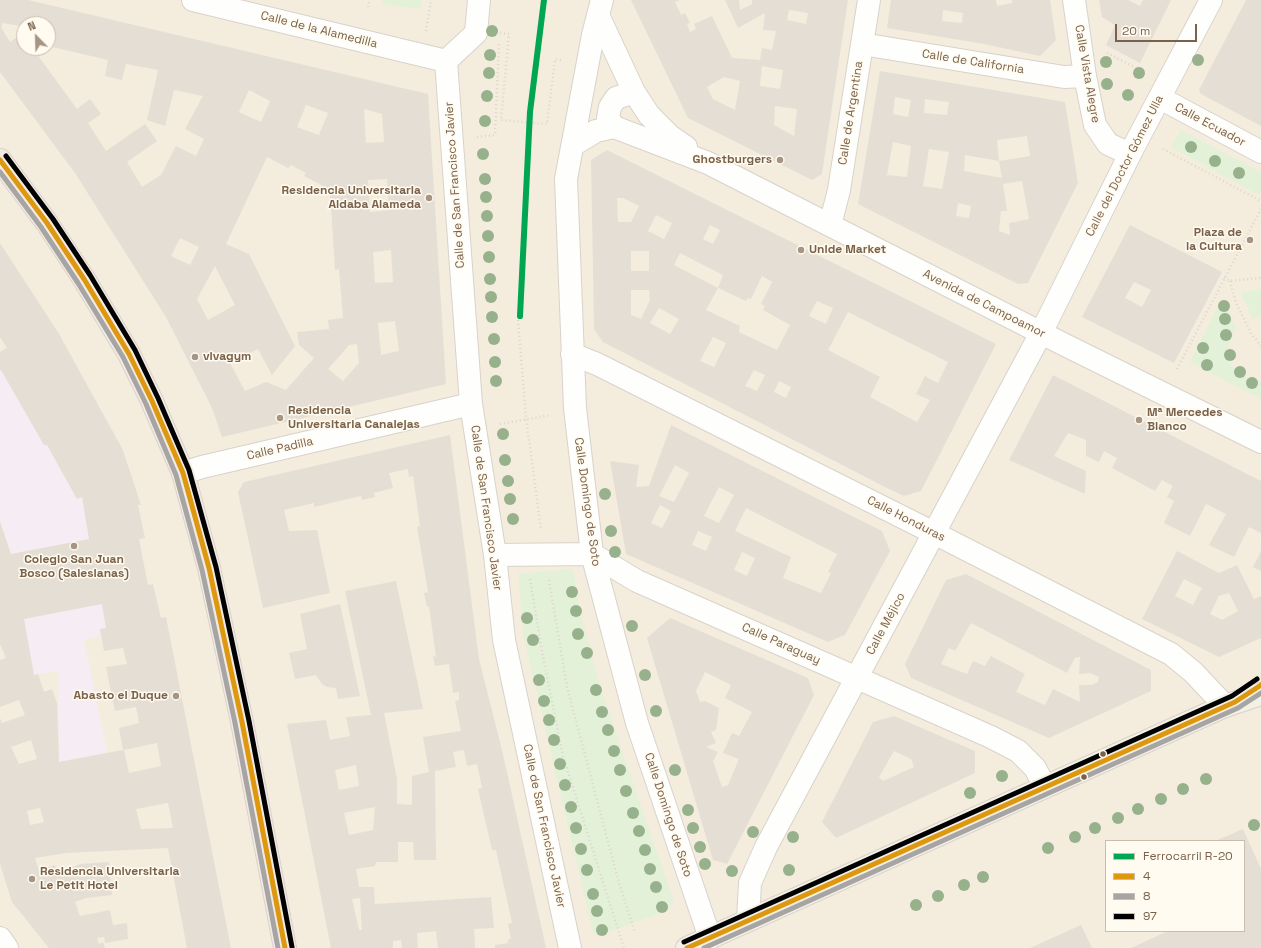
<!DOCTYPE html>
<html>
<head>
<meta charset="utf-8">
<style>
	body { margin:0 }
	#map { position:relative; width:1261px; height:948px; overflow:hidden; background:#f8f5ed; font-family:"Space Grotesk",sans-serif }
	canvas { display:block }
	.legend { position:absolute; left:1105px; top:840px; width:140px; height:92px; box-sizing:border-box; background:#fffbf0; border:1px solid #cabdae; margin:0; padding:5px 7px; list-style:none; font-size:12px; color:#7a614a }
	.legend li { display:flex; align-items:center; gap:8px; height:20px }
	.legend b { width:20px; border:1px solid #cabdae }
	.north { position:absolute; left:16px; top:16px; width:40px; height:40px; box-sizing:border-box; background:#fffbf0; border:1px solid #cabdae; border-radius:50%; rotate:337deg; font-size:11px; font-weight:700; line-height:16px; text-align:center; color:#7a614a }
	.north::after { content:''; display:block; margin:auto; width:14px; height:18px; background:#a69583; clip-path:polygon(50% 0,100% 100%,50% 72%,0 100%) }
	.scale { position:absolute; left:1115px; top:24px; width:82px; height:18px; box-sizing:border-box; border:2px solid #7a614a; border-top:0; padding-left:5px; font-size:12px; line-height:14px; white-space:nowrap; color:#7a614a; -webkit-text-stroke:3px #fffbf0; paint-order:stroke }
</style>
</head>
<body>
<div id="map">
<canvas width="1261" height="948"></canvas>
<ul class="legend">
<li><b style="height:5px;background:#00a651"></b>Ferrocarril R-20</li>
<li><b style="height:5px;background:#de980f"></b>4</li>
<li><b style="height:5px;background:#a7a5a4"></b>8</li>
<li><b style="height:5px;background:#000"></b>97</li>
</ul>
<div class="north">N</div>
<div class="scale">20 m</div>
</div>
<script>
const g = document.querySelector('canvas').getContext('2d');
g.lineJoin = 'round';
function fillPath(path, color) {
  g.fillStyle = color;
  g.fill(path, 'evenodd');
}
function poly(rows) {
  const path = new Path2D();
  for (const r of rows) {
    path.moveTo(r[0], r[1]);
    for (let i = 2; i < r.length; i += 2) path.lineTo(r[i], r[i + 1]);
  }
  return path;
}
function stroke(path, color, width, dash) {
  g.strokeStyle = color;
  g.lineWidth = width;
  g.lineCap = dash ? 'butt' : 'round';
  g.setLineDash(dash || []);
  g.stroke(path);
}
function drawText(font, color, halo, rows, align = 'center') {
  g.font = font + ' "Space Grotesk",sans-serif';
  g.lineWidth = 3;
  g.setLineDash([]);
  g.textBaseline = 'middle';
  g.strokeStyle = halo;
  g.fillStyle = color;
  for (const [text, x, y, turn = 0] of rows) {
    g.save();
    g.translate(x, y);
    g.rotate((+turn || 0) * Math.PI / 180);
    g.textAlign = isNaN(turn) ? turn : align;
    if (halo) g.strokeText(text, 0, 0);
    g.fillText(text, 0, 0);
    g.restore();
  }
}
const residential = poly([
	[0,0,1261,0,1261,948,0,948],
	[24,24,48,24,48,48,24,48],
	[1106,841,1244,841,1244,931,1106,931]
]);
const education = poly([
	[59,334,123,450,141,505,138,506,139,539,148,585,153,584,161,618,100,629,101,636,84,640,107,752,59,762,58,671,34,675,11,554,0,521,0,371]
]);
const green = poly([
	[383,0,421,0,420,9,382,4],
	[1181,130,1261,172,1261,191,1259,195,1171,147],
	[1261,289,1261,317,1252,318,1241,292],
	[1222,298,1236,329,1228,346,1227,353,1228,362,1241,375,1261,382,1261,399,1190,362],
	[573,569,580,612,600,687,674,902,668,910,598,936,593,932,524,638,518,574]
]);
const building = poly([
	[0,0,28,0,428,94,446,384,222,437,212,408,166,317,75,173,0,72],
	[3,23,20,26,16,38,10,42,1,27],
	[24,24,48,24,48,46,108,60,105,76,122,80,126,64,158,70,147,120,165,126,174,90,203,96,185,129,204,139,196,156,176,146,161,175,142,187,127,162,157,141,145,124,106,151,88,123,101,114,90,99,77,109,39,57,45,48,24,48],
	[249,90,270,101,261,122,239,112],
	[306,105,328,113,319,135,297,127],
	[364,109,382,114,384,142,366,143],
	[267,157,288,168,291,165,306,173,304,176,329,189,337,187,334,192,330,192,335,270,339,269,343,318,328,320,329,329,297,332,299,345,314,358,286,390,266,382,245,391,230,363,258,349,272,375,295,346,249,254,226,244],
	[387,179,389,210,370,212,368,180],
	[180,238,199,247,190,265,171,256],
	[391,250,393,282,375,283,373,252],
	[215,266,235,305,208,320,197,299],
	[395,321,399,351,381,355,378,323],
	[357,344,359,363,343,381,328,369,349,345],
	[631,0,680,0,675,2,681,15,685,13,690,23,687,24,690,32,696,29,694,24,712,16,732,58,760,60,762,48,772,50,776,31,763,30,765,13,738,28,725,0,739,0,740,10,752,4,752,0,848,0,822,174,812,180,688,118],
	[789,10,808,13,806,24,787,20],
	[762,66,783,70,780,89,760,86],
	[724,77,740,81,735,110,713,99,707,87],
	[775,106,797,109,794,136,774,125],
	[891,0,996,0,997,6,1012,3,1012,0,1050,0,1056,40,1040,56,984,44,887,28],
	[943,10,963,13,962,23,942,21],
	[1099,0,1128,0,1140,6,1143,0,1171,0,1140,63,1106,45,1115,25,1102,17],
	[1246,0,1261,0,1261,126,1201,94,1199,90],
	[880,71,1065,102,1078,183,1028,283,1018,284,858,204],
	[895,97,911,100,908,117,893,114],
	[925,99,949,102,947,115,924,113],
	[1027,136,1030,156,999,161,1002,178,964,171,965,155,999,161,997,140],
	[893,142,911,146,907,177,887,175],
	[929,149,949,152,942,189,923,186],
	[1022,181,1029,219,1009,223,1010,235,999,231,1001,211,1007,211,1003,184],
	[958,203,971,206,969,218,956,216],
	[607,150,996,344,921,491,904,496,885,487,603,342,594,329,591,160],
	[617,198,623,198,639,206,631,222,618,222],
	[656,215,672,223,664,239,648,231],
	[710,225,720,230,713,244,703,239],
	[631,251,649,251,649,271,631,271],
	[680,253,723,275,718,288,746,301,747,298,751,299,762,276,772,282,761,304,765,306,763,310,790,325,777,350,739,332,740,326,706,310,718,288,674,265],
	[631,290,649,290,650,300,641,319,631,315],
	[817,301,833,308,826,324,809,316],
	[659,308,679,319,670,334,650,323],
	[848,312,948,362,938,383,925,376,916,394,930,400,917,422,870,397,880,377,828,350],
	[713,337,726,343,714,367,700,361],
	[754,370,765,375,757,391,745,386],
	[779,381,791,387,786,398,774,392],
	[1130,225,1222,272,1174,363,1082,317],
	[1134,282,1151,290,1142,307,1125,298],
	[0,243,59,334,123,450,141,505,138,505,145,538,139,539,148,585,153,584,161,618,166,617,231,948,187,948,168,848,66,853,35,858,39,871,55,865,57,873,80,864,109,862,112,895,86,898,75,902,80,916,110,910,113,925,127,923,128,939,105,943,104,937,97,938,99,944,103,942,105,948,49,948,12,902,0,864,0,718,2,723,25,715,19,700,0,707,0,660,6,658,0,644,0,522,11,554,89,539,82,497,77,499,47,445,44,445,1,370,0,371,0,352,7,348,0,337],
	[102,604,106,628,100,629,104,651,123,648,127,664,106,667,115,711,136,707,139,723,119,728,123,750,59,762,57,703,52,689,44,692,38,674,34,675,24,619],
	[31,740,37,759,19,764,11,747],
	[157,743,161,766,129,773,124,750],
	[168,803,173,828,141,829,136,809],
	[40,808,44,822,30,825,27,811],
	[1053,375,1261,481,1261,533,1249,527,1234,557,1209,545,1226,514,1206,504,1190,536,1164,523,1174,501,1167,497,1173,486,1162,480,1155,491,1112,468,1117,458,1104,451,1099,462,1086,456,1086,440,1068,433,1054,456,1086,471,1085,494,1009,460],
	[671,425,882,531,890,551,845,635,828,642,626,554,610,461,639,465,636,487,649,486],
	[675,465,689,473,674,502,659,496],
	[719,487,734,495,719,523,704,516],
	[660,505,671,511,662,528,651,523],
	[746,508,837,554,828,572,831,573,821,593,783,578,791,557,735,531],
	[698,531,712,537,706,551,692,545],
	[742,552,755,558,747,576,734,570],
	[450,435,479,659,502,750,546,948,495,948,495,945,508,943,508,939,511,939,508,924,512,923,496,850,492,850,478,789,482,788,477,764,467,766,464,750,453,752,456,767,435,771,436,860,414,860,413,842,398,842,398,862,376,862,375,866,356,869,359,887,374,887,375,904,491,897,494,928,474,929,475,948,438,948,436,931,417,933,418,948,402,948,401,940,393,941,393,948,331,948,287,724,326,720,330,740,350,736,346,717,371,715,345,591,396,581,423,709,384,713,397,779,397,804,412,805,412,776,429,772,423,737,461,731,455,701,459,700,459,692,453,693,449,664,435,666,433,656,436,657,429,606,427,607,424,593,428,592,417,527,420,526,413,476,409,477,408,469,389,473,393,488,374,493,375,497,362,500,361,496,314,507,314,503,284,510,289,531,317,530,330,593,263,608,238,492,244,482],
	[356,765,359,786,339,790,335,770],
	[375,807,373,830,349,835,344,813],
	[360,898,362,930,359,930,352,899],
	[1177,551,1219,573,1237,565,1254,599,1261,596,1261,638,1219,657,1142,619],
	[1184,579,1202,588,1193,605,1175,596],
	[1229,593,1238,611,1222,620,1210,614,1219,596],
	[1261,551,1261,571,1253,567],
	[966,574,1151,670,1151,691,1049,738,911,678,905,664,946,580],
	[971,623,1067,673,1075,658,1080,657,1079,674,1090,673,1099,677,1098,682,1091,685,1079,685,1080,702,1053,689,1045,705,1016,692,1025,674,991,656,985,666,973,661,967,674,941,664,949,648,955,651],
	[340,604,360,696,338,699,336,688,327,687,322,684,316,675,295,679,289,653,307,649,300,614],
	[670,618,808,678,814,695,727,864,713,860,647,638],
	[705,672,731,685,725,698,752,712,739,736,732,733,723,753,739,759,728,785,722,787,713,761,718,752,706,747,716,743,711,732,716,730,719,708,705,701,700,702,696,691],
	[894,716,975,751,975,773,836,838,822,822,873,722],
	[894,751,911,759,914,767,883,781,879,777],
	[1243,829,1261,869,1261,948,1131,948,1168,931,1244,931,1244,841,1215,841],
	[1081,925,1092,948,1030,948]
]);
const path = poly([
	[368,7,370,0],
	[426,31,431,0],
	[500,33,509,34,501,120,547,124,555,59,561,60,561,62],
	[1107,53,1144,72],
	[477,137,495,135,499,44],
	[1163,149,1261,201],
	[1224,278,1230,281,1261,278],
	[1230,281,1236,303,1251,333,1261,346],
	[518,320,526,418,541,529],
	[1177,369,1261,209],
	[500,424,551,415],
	[530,579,541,646,563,756,624,948],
	[549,580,567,687,619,883,635,932]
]);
const minor = poly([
	[193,0,446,61],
	[602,0,593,35,566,179,575,408,592,554,637,723,710,938],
	[1074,0,1085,76,1095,125,1108,144,1130,154],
	[598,15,634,92,649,115,670,136,686,147],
	[862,44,1064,77,1085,76],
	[446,61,471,404,495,555,504,640,570,948],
	[446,61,476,33,479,0],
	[1160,98,1261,152],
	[614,127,608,118,610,107,616,98,634,92],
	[573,145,596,131,614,127,708,163,1061,343,1261,442],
	[830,225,839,190,869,0],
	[572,354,597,364,934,533,1171,654,1193,672,1225,706],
	[183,473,202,467,471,404],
	[495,555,592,554,637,581,991,737,1018,751,1035,768,1045,787],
	[748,920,750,883,766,847,1041,333,1132,150,1211,0],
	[0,938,7,948]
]);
const major = poly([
	[687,948,1225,706,1261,694]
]);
const highway = poly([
	[0,160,47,223,84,279,129,354,152,401,183,473,209,568,242,722,285,948]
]);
const bus1 = poly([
	[0,160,47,223,84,279,129,354,152,401,183,473,209,568,242,722,285,948],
	[687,948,1235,702,1261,685]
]);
const bus2 = poly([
	[0,172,41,227,78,283,123,357,146,404,176,475,202,570,235,723,278,948],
	[704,948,1238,708,1261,693]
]);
const bus3 = poly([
	[6,156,53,219,90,275,135,350,158,398,189,470,216,567,249,721,292,947],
	[684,942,1232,696,1257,679]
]);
const rail1 = poly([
	[520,316,530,112,544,0]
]);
const trees = [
	[492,31],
	[490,55],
	[1198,60],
	[1106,62],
	[489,73],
	[1139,73],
	[1107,84],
	[1128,95],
	[487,96],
	[485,121],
	[1191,147],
	[483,154],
	[1215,161],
	[1239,173],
	[485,179],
	[486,197],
	[487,216],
	[488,236],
	[489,257],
	[490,279],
	[491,297],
	[1224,306],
	[492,317],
	[1225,319],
	[1226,335],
	[494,339],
	[1203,348],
	[1230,355],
	[495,362],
	[1207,365],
	[1240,372],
	[496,381],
	[1252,383],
	[503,434],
	[505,460],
	[508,481],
	[605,494],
	[510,499],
	[513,519],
	[611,531],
	[615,552],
	[572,592],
	[576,611],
	[527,618],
	[632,626],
	[578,634],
	[533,640],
	[587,653],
	[645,675],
	[539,680],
	[596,690],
	[544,701],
	[656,711],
	[602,712],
	[549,720],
	[608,730],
	[554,740],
	[614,751],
	[560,764],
	[620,770],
	[675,770],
	[1002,776],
	[1206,779],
	[565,785],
	[1183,789],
	[626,791],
	[970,793],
	[1161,799],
	[571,807],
	[1138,809],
	[688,810],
	[633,813],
	[1118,818],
	[1254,825],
	[576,828],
	[693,828],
	[1095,828],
	[639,831],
	[753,832],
	[793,837],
	[1075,837],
	[700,847],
	[1048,848],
	[581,849],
	[645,850],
	[705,864],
	[650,869],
	[587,870],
	[789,870],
	[732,871],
	[983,877],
	[964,885],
	[656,887],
	[593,894],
	[938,896],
	[916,905],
	[662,907],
	[597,911],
	[602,930]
];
const markers = [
	[780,160,4,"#a69583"],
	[429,198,4,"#a69583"],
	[1250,240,4,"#a69583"],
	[801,250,4,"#a69583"],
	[195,357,4,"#a69583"],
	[280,418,4,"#a69583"],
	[1139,420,4,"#a69583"],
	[74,546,4,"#a69583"],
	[176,696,4,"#a69583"],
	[1103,754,3.5,"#7a614a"],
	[1084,777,3.5,"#7a614a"],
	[32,879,4,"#a69583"]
];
const streetNames = [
	["Calle de la Alamedilla",319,30,14],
	["Calle de California",973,62,9],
	["Calle Vista Alegre",1087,74,80],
	["Calle de Argentina",851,113,-81],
	["Calle Ecuador",1210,125,28],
	["Calle del Doctor Gómez Ulla",1125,166,-63],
	["Calle de San Francisco Javier",455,185,-94],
	["Avenida de Campoamor",984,304,27],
	["Calle Padilla",280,449,-13],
	["Calle Domingo de Soto",587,502,82],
	["Calle de San Francisco Javier",486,508,82],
	["Calle Honduras",906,519,27],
	["Calle Méjico",886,624,-62],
	["Calle Paraguay",781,644,24],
	["Calle Domingo de Soto",668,815,72],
	["Calle de San Francisco Javier",544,826,78]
];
const poiNames = [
	["Ghostburgers",772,160,"right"],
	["Residencia Universitaria",421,191,"right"],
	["Aldaba Alameda",421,205,"right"],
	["Plaza de",1242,233,"right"],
	["la Cultura",1242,247,"right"],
	["Unide Market",809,250],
	["vivagym",203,357],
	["Residencia",288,411],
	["Universitaria Canalejas",288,425],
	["Mª Mercedes",1147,413],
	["Blanco",1147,427],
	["Colegio San Juan",74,560,"center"],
	["Bosco (Salesianas)",74,574,"center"],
	["Abasto el Duque",168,696,"right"],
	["Residencia Universitaria",40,872],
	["Le Petit Hotel",40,886]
];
fillPath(residential, '#f4eddd');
fillPath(education, '#f6ecf4');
fillPath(green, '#e2f1d7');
fillPath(building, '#e5ded4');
stroke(minor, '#d8d2cb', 24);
stroke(major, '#dad2ca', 24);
stroke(highway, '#dad2ca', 24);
stroke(path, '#dcd5ce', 2.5, [1, 3]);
stroke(minor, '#fefefc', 22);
stroke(major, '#f3f0e6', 22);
stroke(highway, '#f2ebe5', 22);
stroke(bus1, '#de980f', 5);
stroke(bus2, '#a7a5a4', 5);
stroke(bus3, '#000', 5);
stroke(rail1, '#00a651', 6);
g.fillStyle = '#97b18d';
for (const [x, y] of trees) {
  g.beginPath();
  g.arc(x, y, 6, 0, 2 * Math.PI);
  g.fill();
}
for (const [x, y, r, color] of markers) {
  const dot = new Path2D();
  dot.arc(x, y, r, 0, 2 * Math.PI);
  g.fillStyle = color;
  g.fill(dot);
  stroke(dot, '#fffbf0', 1.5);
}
drawText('12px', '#7a614a', '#fffbf0', streetNames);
drawText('bold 12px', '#7a614a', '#fffbf0', poiNames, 'left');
</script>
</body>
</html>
